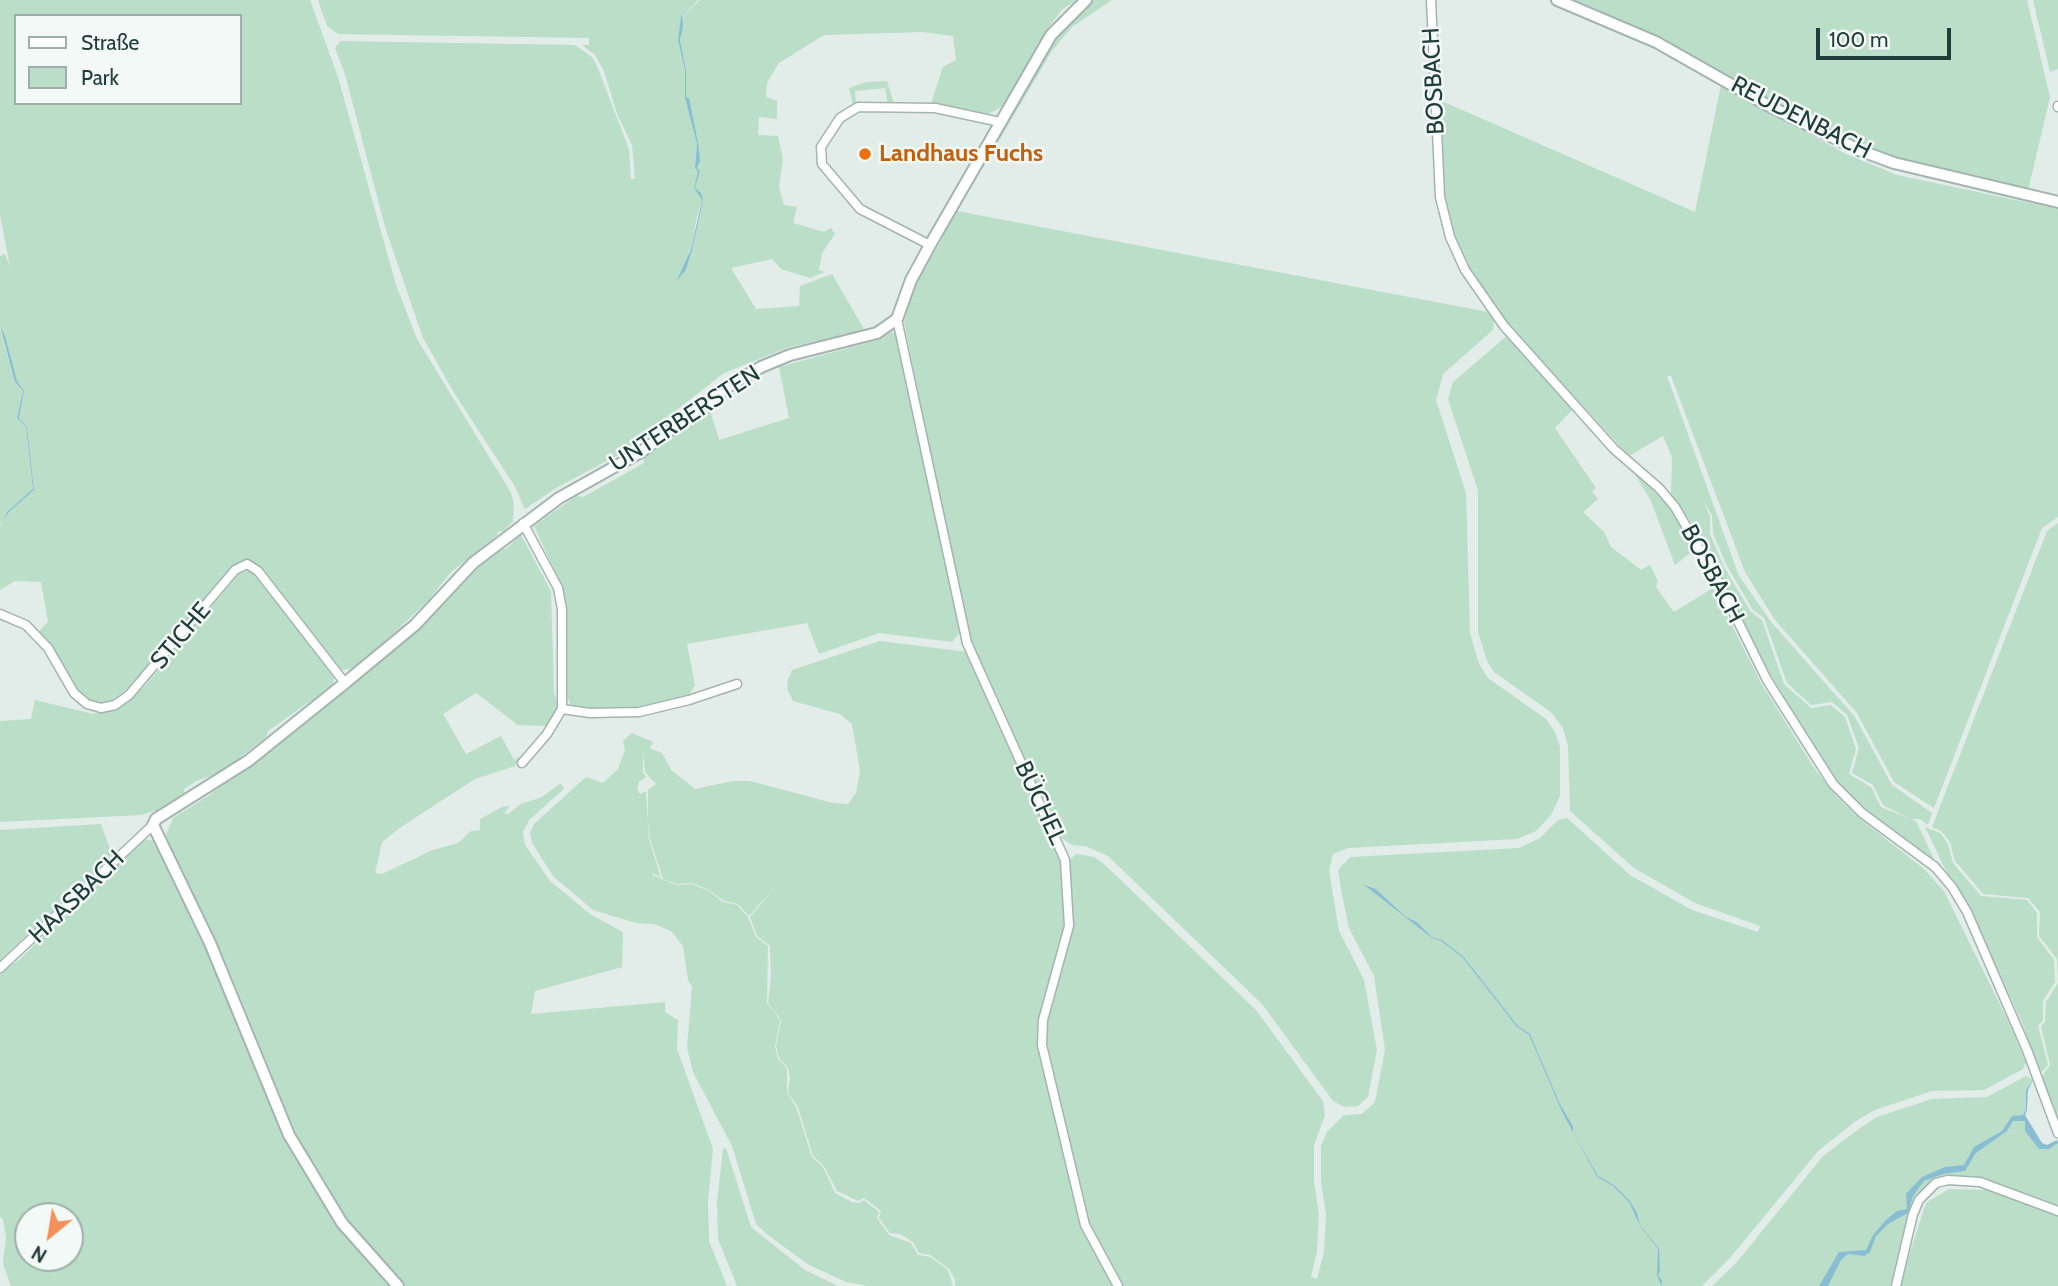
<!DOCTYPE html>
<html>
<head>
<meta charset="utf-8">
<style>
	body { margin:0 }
	#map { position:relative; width:2058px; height:1286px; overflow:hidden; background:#e2ece9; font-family:Cabin,sans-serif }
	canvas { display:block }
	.legend { position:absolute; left:14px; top:14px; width:228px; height:91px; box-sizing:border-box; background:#f2f9f6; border:2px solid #9eaeaa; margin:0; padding:9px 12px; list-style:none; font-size:21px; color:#213d39 }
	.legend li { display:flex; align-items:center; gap:14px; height:35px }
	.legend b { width:35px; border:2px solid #9eaeaa }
	.north { position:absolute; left:14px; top:1202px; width:70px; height:70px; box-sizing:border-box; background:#f2f9f6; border:2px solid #9eaeaa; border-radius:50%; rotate:210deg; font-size:19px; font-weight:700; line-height:28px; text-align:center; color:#213d39 }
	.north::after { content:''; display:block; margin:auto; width:24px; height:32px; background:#f49158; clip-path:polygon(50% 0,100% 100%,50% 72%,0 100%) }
	.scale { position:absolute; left:1816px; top:28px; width:135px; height:32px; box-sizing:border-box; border:4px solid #213d39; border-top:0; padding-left:9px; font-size:21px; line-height:24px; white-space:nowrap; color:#213d39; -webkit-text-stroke:5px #f2f9f6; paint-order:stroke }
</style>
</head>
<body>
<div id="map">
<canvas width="2058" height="1286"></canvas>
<ul class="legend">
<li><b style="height:9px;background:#fff"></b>Straße</li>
<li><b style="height:19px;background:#badec8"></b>Park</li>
</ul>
<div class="north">N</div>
<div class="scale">100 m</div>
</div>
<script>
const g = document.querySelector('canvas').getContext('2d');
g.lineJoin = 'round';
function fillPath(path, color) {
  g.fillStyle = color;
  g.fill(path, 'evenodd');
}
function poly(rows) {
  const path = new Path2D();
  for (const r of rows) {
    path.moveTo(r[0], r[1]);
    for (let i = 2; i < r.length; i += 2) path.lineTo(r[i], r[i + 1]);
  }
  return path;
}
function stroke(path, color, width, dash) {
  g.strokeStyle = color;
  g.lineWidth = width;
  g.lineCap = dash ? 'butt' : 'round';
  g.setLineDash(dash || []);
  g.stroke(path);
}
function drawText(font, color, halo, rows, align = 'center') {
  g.font = font + ' Cabin,sans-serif';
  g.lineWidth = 5;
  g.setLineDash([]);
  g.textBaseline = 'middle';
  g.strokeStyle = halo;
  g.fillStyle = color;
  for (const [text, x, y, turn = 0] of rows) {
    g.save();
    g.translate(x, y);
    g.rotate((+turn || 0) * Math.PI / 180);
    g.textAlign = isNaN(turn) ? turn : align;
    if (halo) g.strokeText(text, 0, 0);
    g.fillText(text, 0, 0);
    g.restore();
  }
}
const green = poly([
	[0,0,310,0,338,77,396,285,417,339,510,491,514,503,513,521,504,531,497,532,498,535,450,573,428,601,356,668,341,670,261,568,248,559,233,566,137,681,113,700,101,703,88,700,78,691,52,647,39,631,48,622,41,582,15,581,0,590,0,526,8,513,34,490,27,427,19,418,24,391,17,381,0,326,0,256,5,254,10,267,0,214],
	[16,16,240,16,240,103,16,103],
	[318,0,698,0,681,16,678,40,685,70,685,98,697,144,695,168,699,172,694,188,702,200,697,216,691,249,689,251,684,269,679,276,686,270,692,250,703,200,695,188,700,171,697,168,698,143,686,97,686,70,680,40,682,17,700,0,1077,0,1063,9,1050,25,1003,106,988,114,930,106,943,67,956,60,953,36,922,32,824,35,779,63,767,83,766,97,777,101,777,119,759,117,758,135,778,136,783,159,779,187,784,205,797,207,793,223,824,232,831,228,835,234,822,253,819,270,825,272,810,278,781,269,772,259,731,268,756,309,799,306,800,286,832,274,865,331,789,347,724,373,620,454,556,488,525,509,514,485,456,396,423,338,385,227,345,74,335,48,340,41,575,45,592,57,597,66,629,149,631,179,635,179,632,145,617,114,604,71,595,55,582,45,589,45,589,38,338,34,327,26],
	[1093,0,1112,0,1072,27,1052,51,957,211,1488,312,1494,319,1493,330,1443,374,1436,400,1466,493,1470,633,1479,664,1488,678,1546,719,1555,732,1560,747,1560,796,1551,815,1536,831,1517,839,1348,848,1333,854,1329,870,1339,931,1364,980,1377,1050,1368,1097,1358,1106,1345,1107,1333,1101,1262,1004,1108,856,1085,846,1072,845,1060,837,971,643,962,607,904,322,915,284,940,243,956,211,954,210,1055,35],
	[1569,0,2027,0,2050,97,2028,191,1934,170,1880,152,1826,129],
	[2033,0,2058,0,2058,69,2050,72],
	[887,81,894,104,888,104,885,88,855,91,856,105,853,105,849,88,867,82],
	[1721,85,1846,154,1897,175,2058,209,2058,517,2042,528,1934,808,1894,782,1857,713,1775,620,1745,572,1671,376,1667,376,1739,576,1772,623,1855,717,1892,785,1932,813,1928,825,1920,819,1911,819,1883,805,1873,785,1852,773,1859,748,1847,715,1832,702,1811,705,1787,683,1764,618,1753,610,1727,566,1713,533,1712,515,1703,501,1710,516,1710,534,1724,567,1751,612,1762,620,1784,684,1811,708,1831,705,1845,717,1856,749,1849,774,1871,787,1881,807,1916,821,1936,863,1866,809,1844,789,1823,762,1772,677,1689,519,1671,497,1672,457,1663,436,1629,456,1499,314,1480,288,1453,237,1443,195,1437,99,1695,212],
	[0,329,15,382,23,391,17,418,26,427,33,490,7,512,0,524],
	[892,332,899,334,960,632,952,642,879,633,819,654,807,623,687,644,695,685,687,698,620,710,572,708,567,696,562,587,534,526,576,496,583,497,644,463,643,457,710,410,719,440,789,418,779,367,878,340],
	[1508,335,1575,407,1555,428,1596,488,1592,491,1598,499,1583,512,1604,532,1611,547,1641,570,1650,565,1658,581,1656,587,1674,612,1713,588,1761,683,1814,768,1836,796,1859,818,1924,869,1944,891,2007,1019,2026,1062,2023,1069,1984,1090,1932,1091,1875,1110,1856,1121,1818,1151,1730,1258,1702,1286,1121,1286,1082,1208,1045,1038,1051,1004,1073,926,1069,861,1076,854,1094,857,1103,863,1256,1010,1323,1101,1325,1115,1314,1145,1314,1182,1319,1214,1317,1251,1311,1277,1317,1279,1324,1252,1326,1214,1321,1181,1321,1146,1327,1132,1344,1115,1362,1114,1375,1102,1385,1050,1374,976,1349,928,1342,895,1338,870,1350,857,1519,848,1540,838,1558,820,1567,818,1630,875,1692,910,1758,932,1760,926,1695,903,1634,868,1570,811,1568,746,1563,728,1552,713,1494,672,1487,661,1478,632,1478,491,1448,399,1453,382],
	[1364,883,1376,889,1406,917,1417,922,1432,937,1442,940,1463,956,1518,1026,1530,1034,1560,1104,1573,1126,1573,1132,1598,1176,1614,1185,1630,1201,1637,1213,1640,1225,1643,1227,1640,1226,1629,1202,1613,1186,1597,1177,1563,1114,1529,1035,1517,1027,1462,957,1441,941,1432,938],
	[1630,466,1671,509,1694,550,1675,565,1651,501],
	[2058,523,2058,982,2057,959,2039,936,2040,912,2028,898,1983,894,1955,861,1950,842,1941,831,1932,827,2047,531],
	[521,535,551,591,554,692,558,707,548,726,518,725,476,693,443,714,466,754,501,736,514,760,527,753,515,766,475,779,401,827,382,842,375,873,382,874,433,850,458,843,471,831,480,830,480,819,502,807,510,806,504,813,508,814,521,804,542,797,561,783,564,789,529,820,523,832,525,845,550,881,590,914,623,932,622,967,535,991,531,1014,665,1002,665,1012,678,1020,677,1049,713,1149,708,1201,709,1241,727,1286,405,1286,354,1230,297,1136,231,975,176,862,166,835,173,818,208,796,341,693,420,628,485,561,500,550,506,549],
	[248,571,256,574,334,675,333,685,268,731,266,737,220,773,196,781,184,789,184,794,157,810,141,815,0,822,0,721,31,719,35,700,93,714,117,709,144,687,239,574],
	[880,641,967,652,1061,857,1066,925,1038,1038,1076,1210,1113,1286,955,1286,955,1279,949,1269,930,1255,919,1253,913,1242,900,1234,890,1233,879,1218,881,1211,864,1198,858,1201,837,1191,824,1166,813,1156,798,1107,788,1093,790,1078,788,1068,779,1058,776,1046,781,1020,768,1003,771,977,770,946,757,936,750,917,777,885,749,916,738,904,724,901,709,890,692,883,677,884,663,879,650,839,648,819,648,790,656,784,645,772,643,751,643,773,646,777,639,782,637,789,640,794,646,791,649,839,661,878,651,872,654,876,677,885,691,884,709,891,723,902,737,905,748,917,756,937,768,946,767,1003,780,1020,775,1047,778,1059,787,1068,787,1093,796,1107,812,1157,823,1167,835,1193,852,1202,859,1203,864,1200,879,1212,877,1218,889,1235,911,1243,918,1255,930,1257,948,1270,953,1286,868,1286,846,1282,809,1265,768,1235,756,1224,732,1146,693,1072,687,1048,692,987,688,980,683,946,671,931,654,924,636,923,593,910,553,876,532,843,530,833,534,824,586,777,603,783,618,769,625,750,623,741,632,733,653,742,650,748,662,753,671,770,695,789,733,781,750,781,833,803,848,804,856,793,860,771,852,724,840,714,793,701,787,689,788,679,792,670],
	[101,824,112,855,0,960,0,830],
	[1925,827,1940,833,1948,844,1953,863,1981,896,2027,900,2037,913,2037,937,2054,960,2055,982,2043,1001,2043,1021,2038,1025,2048,1065,2040,1074,2022,1022,1966,901,1946,871],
	[144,839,154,841,207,947,287,1142,338,1228,390,1286,11,1286,3,1263,6,1238,3,1219,0,1217,0,972,19,960],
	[28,1216,70,1216,70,1258,28,1258],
	[2058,983,2058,1123,2042,1076,2050,1065,2041,1026,2045,1022,2046,1002],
	[2026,1076,2033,1080,2026,1094,2026,1109,2023,1115,2012,1117,1999,1136,2013,1121,2025,1121,2025,1131,2049,1149,2058,1143,2058,1207,1948,1177,1915,1200,1896,1274,1890,1286,1712,1286,1737,1262,1823,1156,1860,1128,1877,1117,1932,1099,1987,1097],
	[726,1148,751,1227,805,1270,838,1286,737,1286,718,1239,717,1202,723,1149],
	[1949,1189,1989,1190,2058,1215,2058,1286,1899,1286,1926,1203]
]);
const water = poly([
	[698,0,682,16,683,26,680,40,686,70,686,97,689,98,698,143,700,161,697,168,700,171,695,188,701,193,703,200,692,250,686,270,677,280,691,249,702,200,694,188,698,172,695,168,697,144,685,98,685,70,678,40,681,16],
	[0,326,5,336,17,381,24,391,19,418,27,427,34,490,8,513,0,526,7,512,33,489,26,427,17,418,23,391,15,382],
	[1363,884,1376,889,1406,917,1417,922,1432,937,1442,940,1463,956,1518,1026,1530,1034,1560,1104,1573,1126,1573,1132,1598,1176,1614,1185,1630,1201,1637,1213,1640,1225,1659,1249,1660,1270,1658,1276,1662,1280,1662,1286,1657,1276,1658,1249,1640,1226,1629,1202,1613,1186,1597,1177,1563,1114,1529,1035,1517,1027,1462,957,1441,941,1432,938],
	[2033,1080,2028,1090,2027,1110,2025,1115,2042,1143,2047,1145,2057,1140,2058,1143,2049,1149,2039,1149,2025,1131,2025,1121,2013,1121,2007,1131,1976,1153,1965,1171,1943,1174,1924,1181,1913,1196,1908,1213,1888,1224,1876,1236,1870,1252,1864,1256,1848,1254,1841,1260,1828,1286,1819,1286,1839,1252,1866,1250,1873,1235,1886,1220,1897,1211,1907,1209,1906,1194,1922,1177,1945,1167,1964,1165,1974,1147,2002,1131,2012,1116,2023,1115,2026,1109,2026,1090]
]);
const minor = poly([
	[1431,0,1440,197,1450,237,1465,270,1504,326,1614,449,1659,488,1675,507,1718,581,1767,680,1833,784,1862,813,1935,867,1952,887,1967,912,2027,1050,2058,1133],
	[2058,106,2058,107],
	[930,245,860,209,822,164,821,147,840,118,858,107,935,108,1000,122],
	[897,319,967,643,1065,860,1069,926,1043,1020,1042,1045,1085,1225,1118,1286],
	[0,614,26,625,48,648,74,693,87,704,101,708,115,705,129,695,235,570,247,564,258,571,345,683],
	[562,709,590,713,639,712,689,700,737,684],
	[522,763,547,734,562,709,562,609,558,588,523,523],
	[0,968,153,825],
	[1896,1286,1913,1214,1919,1200,1936,1183,1948,1180,1980,1182,2058,1211]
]);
const tertiary = poly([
	[1557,0,1656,42,1769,106,1859,150,1894,163,2058,202],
	[398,1286,342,1223,289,1135,210,943,153,825,156,819,248,761,345,683,415,625,473,563,559,498,641,452,732,384,761,367,790,355,877,333,897,319,911,280,930,245,1051,35,1086,0]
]);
const markers = [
	[865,154,7,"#e8710a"]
];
const streetNames = [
	["BOSBACH",1434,81,-93],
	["REUDENBACH",1801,118,27],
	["UNTERBERSTEN",685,419,-33],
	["BOSBACH",1712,574,62],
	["STICHE",181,636,-50],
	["BÜCHEL",1040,803,65],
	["HAASBACH",77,897,-44]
];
const foodNames = [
	["Landhaus Fuchs",879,154]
];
fillPath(green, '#badec8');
fillPath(water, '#89bed2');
stroke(minor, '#a4b4b1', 11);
stroke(tertiary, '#a4b4b1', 14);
stroke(minor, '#fff', 8);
stroke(tertiary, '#fff', 10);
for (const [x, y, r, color] of markers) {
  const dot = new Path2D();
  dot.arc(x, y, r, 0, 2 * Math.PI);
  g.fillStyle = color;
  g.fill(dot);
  stroke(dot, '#f2f9f6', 2.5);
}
drawText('24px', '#213d39', '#f2f9f6', streetNames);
drawText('bold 24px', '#c56008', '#f2f9f6', foodNames, 'left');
</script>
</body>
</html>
